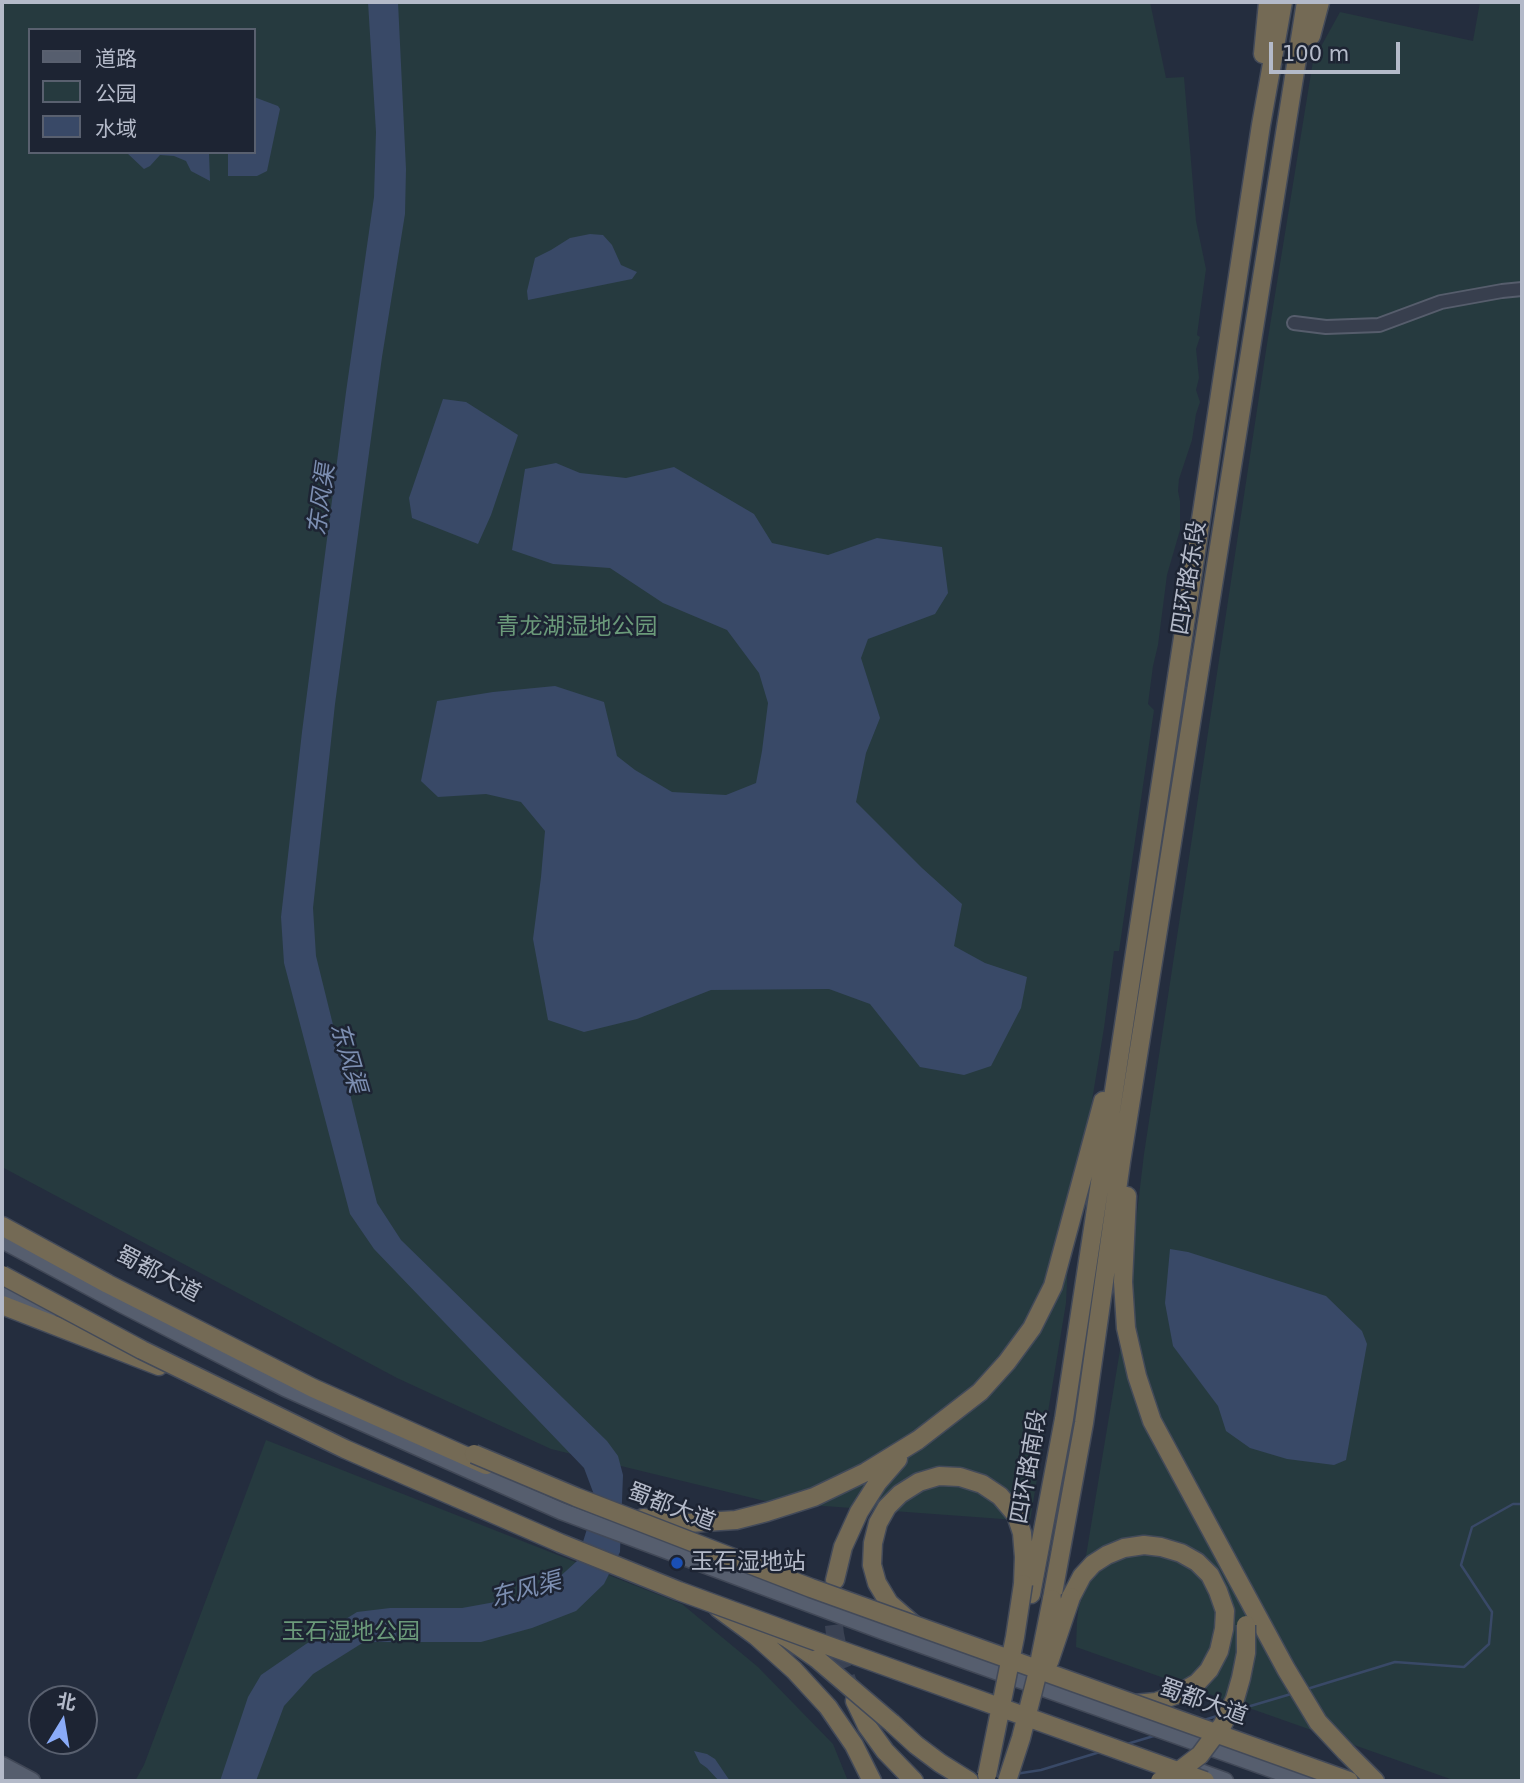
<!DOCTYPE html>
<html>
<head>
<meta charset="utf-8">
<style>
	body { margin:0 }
	#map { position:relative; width:1524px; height:1783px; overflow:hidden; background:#242d3e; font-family:"DejaVu Sans","Noto Sans SC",sans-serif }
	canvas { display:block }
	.frame { position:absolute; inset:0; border:4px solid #b4bac9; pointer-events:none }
	.legend { position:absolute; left:28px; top:28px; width:228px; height:126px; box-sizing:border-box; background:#1d2433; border:2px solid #59606f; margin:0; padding:9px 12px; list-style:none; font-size:21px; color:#b4bac9 }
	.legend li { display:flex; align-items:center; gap:14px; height:35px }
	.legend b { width:35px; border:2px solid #59606f }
	.north { position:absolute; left:28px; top:1685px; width:70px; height:70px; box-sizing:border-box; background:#1d2433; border:2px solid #59606f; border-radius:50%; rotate:11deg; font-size:19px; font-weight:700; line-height:28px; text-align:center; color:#b4bac9 }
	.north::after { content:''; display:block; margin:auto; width:24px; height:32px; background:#8aabf8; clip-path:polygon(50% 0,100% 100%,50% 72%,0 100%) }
	.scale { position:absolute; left:1269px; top:42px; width:131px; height:32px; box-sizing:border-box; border:4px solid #b4bac9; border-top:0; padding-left:9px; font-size:21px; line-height:24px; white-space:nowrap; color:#b4bac9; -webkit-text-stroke:5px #1d2433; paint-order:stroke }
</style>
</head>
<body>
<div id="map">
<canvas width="1524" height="1783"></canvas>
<div class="frame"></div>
<ul class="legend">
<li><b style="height:9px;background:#565e6e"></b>道路</li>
<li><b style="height:19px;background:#263a3f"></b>公园</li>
<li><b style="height:19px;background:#394967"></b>水域</li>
</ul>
<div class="north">北</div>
<div class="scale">100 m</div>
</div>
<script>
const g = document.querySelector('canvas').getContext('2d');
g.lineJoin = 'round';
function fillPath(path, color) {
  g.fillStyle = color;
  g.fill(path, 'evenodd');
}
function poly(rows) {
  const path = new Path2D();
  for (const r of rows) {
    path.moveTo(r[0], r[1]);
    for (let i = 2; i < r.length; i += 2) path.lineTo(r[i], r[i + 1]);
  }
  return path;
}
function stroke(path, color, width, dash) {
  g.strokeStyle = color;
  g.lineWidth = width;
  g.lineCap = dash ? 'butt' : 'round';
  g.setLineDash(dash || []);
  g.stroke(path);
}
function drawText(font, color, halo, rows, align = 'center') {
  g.font = font + ' "DejaVu Sans","Noto Sans SC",sans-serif';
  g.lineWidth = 5;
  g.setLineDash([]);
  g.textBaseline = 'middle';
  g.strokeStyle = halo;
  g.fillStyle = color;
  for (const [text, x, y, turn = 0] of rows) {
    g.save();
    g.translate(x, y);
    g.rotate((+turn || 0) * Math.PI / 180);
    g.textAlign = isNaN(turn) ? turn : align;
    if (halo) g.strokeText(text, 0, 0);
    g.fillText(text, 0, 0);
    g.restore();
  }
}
const green = poly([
	[2,2,1150,2,1166,78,1184,77,1196,221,1206,269,1197,335,1200,337,1196,349,1199,378,1196,390,1200,402,1196,414,1192,440,1179,479,1178,491,1180,501,1180,530,1167,575,1158,645,1153,666,1148,704,1154,710,1119,951,1114,951,1104,1028,1069,1239,1066,1303,1030,1521,769,1502,551,1449,397,1378,2,1167],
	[30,30,254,30,254,152,30,152],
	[1480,2,1522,2,1522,1781,1456,1781,1076,1647,1077,1621,1083,1574,1122,1338,1144,1154,1267,344,1313,61,1340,12,1473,41],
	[266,1440,682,1604,758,1667,833,1744,848,1781,135,1781,144,1765]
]);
const water = poly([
	[368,2,398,2,406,169,405,214,382,357,335,704,313,908,316,956,377,1203,401,1240,607,1441,618,1456,623,1475,620,1552,604,1584,576,1611,532,1628,481,1642,364,1642,313,1674,284,1706,256,1781,220,1781,248,1697,261,1675,306,1644,357,1612,390,1608,462,1608,517,1598,555,1581,577,1561,596,1500,584,1468,374,1249,350,1214,284,963,281,917,302,732,346,392,374,197,376,132],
	[254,97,278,106,280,109,267,171,257,176,228,176,228,152,254,152],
	[126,152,209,152,210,181,191,171,186,161,174,156,160,155,150,166,144,169],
	[590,234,603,235,612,245,621,265,637,272,632,279,528,300,527,291,535,258,551,250,570,238],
	[443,399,466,402,518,435,491,515,478,544,412,518,409,498],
	[556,463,580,473,626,478,674,467,754,514,772,543,828,555,877,538,942,547,948,593,935,614,868,639,861,658,880,718,866,753,856,802,922,868,962,904,954,946,985,963,1027,977,1021,1008,991,1066,964,1075,920,1067,870,1004,829,989,711,990,637,1019,584,1032,548,1020,533,939,541,877,545,831,521,802,486,794,438,797,421,781,437,701,493,692,555,686,604,702,617,756,635,770,672,792,726,795,756,783,762,751,768,703,759,673,727,630,663,603,610,568,553,564,512,550,525,469],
	[1170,1249,1188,1252,1326,1296,1362,1331,1367,1344,1346,1460,1334,1465,1287,1459,1250,1448,1226,1431,1218,1406,1173,1346,1165,1303],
	[694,1751,707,1754,715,1759,730,1781,719,1781,707,1768,700,1763]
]);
const stream = poly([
	[1307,1689,1395,1662,1464,1667,1489,1644,1492,1612,1461,1565,1472,1527,1513,1504,1522,1504],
	[1237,1710,1291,1694],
	[1204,1720,1217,1716],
	[1127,1744,1157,1735],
	[1015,1774,1041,1770,1100,1752]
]);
const highwayTunnel = poly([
	[833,1598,832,1609,835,1634,842,1667,851,1690]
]);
const minor = poly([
	[1294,323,1326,327,1379,325,1441,302,1502,291,1522,289]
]);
const major = poly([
	[2,1240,123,1305,285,1388,561,1511,883,1631,1305,1781],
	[2,1292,53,1308],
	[2,1765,32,1781],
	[1192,1769,1225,1781],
	[2,1780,4,1781]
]);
const highway = poly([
	[1311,36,1320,2],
	[1263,54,1268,2],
	[1127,1196,1123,1282,1126,1328,1137,1376,1152,1421,1286,1669,1318,1722,1346,1752,1375,1781],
	[2,1226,108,1284,313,1388,486,1465],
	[2,1305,159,1366],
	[643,1518,669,1522,689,1523,736,1520,767,1512,814,1497,866,1472,918,1440,980,1392,1007,1362,1032,1328,1053,1286,1103,1101],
	[835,1580,843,1547,859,1512,878,1482,898,1459],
	[1031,1594,1064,1419,1261,125,1283,2],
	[1071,1597,1082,1576,1093,1564,1107,1555,1124,1548,1144,1545,1161,1547,1181,1553,1197,1562,1210,1575,1218,1591,1225,1611,1224,1629,1219,1651,1209,1670,1197,1683,1178,1694,1156,1702,1134,1704],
	[1052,1599,1084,1423,1121,1162,1306,2],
	[718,1608,756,1636,794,1670,828,1707,854,1745,872,1781],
	[913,1624,889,1603,877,1583,872,1565,873,1543,878,1523,887,1507,900,1494,919,1482,939,1476,960,1477,982,1484,1000,1496,1016,1515,1022,1533,1024,1557,1023,1584],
	[773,1630,787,1638,817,1659],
	[855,1701,867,1726,885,1751,914,1781],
	[892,1723,916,1745,940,1763,969,1781]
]);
const highwayBridge = poly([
	[2,1275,142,1350,345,1449,560,1543,679,1591,807,1638,1205,1781],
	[474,1454,576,1497,811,1588,1349,1781],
	[817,1659,892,1723],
	[1049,1662,1071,1597],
	[987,1775,1015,1637,1023,1584],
	[1007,1781,1021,1738,1036,1679,1052,1599],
	[1160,1781,1175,1774,1200,1755,1223,1724,1235,1699,1241,1678,1246,1653,1246,1625]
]);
const markers = [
	[677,1563,7,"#1a4fb4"]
];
const streetNames = [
	["四环路东段",1190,578,-81],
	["蜀都大道",158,1275,28],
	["四环路南段",1030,1467,-80],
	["蜀都大道",671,1508,21],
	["蜀都大道",1203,1703,20]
];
const parkNames = [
	["青龙湖湿地公园",577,628],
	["玉石湿地公园",351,1633]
];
const poiNames = [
	["玉石湿地站",691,1563]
];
const waterNames = [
	["东风渠",323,500,-82],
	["东风渠",347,1058,74],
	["东风渠",526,1591,-15]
];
fillPath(green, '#263a3f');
fillPath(water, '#394967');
stroke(stream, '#394967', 2.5);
stroke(highwayTunnel, '#3a4253', 18, [18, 9]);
stroke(minor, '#565d6c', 16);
stroke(major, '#414857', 19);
stroke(highway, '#434a59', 21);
stroke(minor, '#383f4e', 12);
stroke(major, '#565e6e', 16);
stroke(highway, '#746a55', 18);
stroke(highwayBridge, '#434a59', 21, []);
stroke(highwayBridge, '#746a55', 18);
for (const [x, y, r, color] of markers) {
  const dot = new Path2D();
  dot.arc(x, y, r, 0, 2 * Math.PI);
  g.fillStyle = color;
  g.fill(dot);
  stroke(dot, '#1d2433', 2.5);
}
drawText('23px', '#b4bac9', '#1d2433', streetNames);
drawText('23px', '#6b9a7a', '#1d2433', parkNames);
drawText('23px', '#b4bac9', '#1d2433', poiNames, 'left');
drawText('italic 24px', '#7c8eb1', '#1d2433', waterNames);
</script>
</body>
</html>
